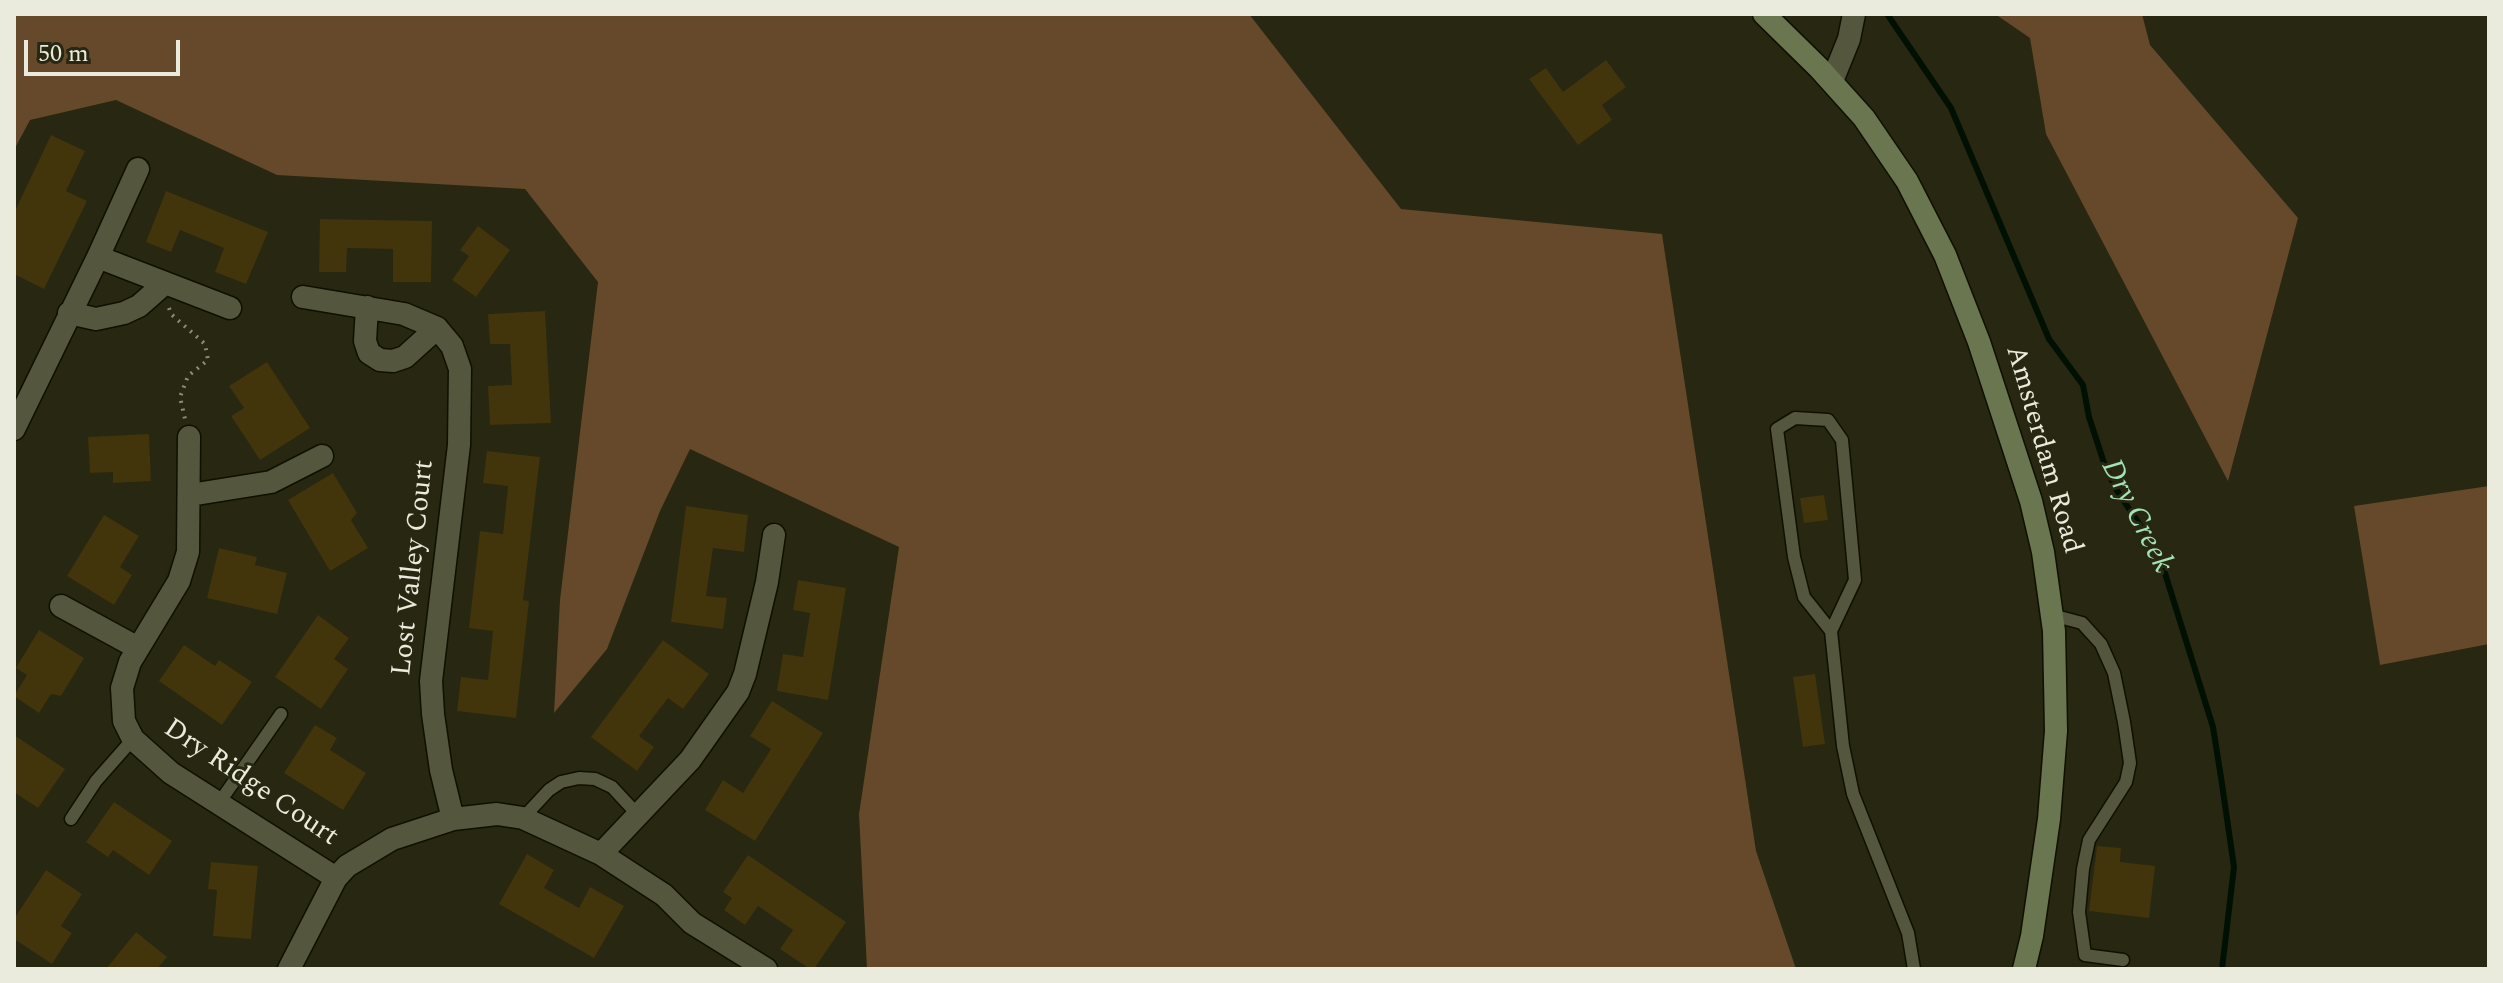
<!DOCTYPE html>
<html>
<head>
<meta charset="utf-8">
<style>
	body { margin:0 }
	#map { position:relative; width:2503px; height:983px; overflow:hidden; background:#272712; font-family:Spectral,serif }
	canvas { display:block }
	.frame { position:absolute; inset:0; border:16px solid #eaebdd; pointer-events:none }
	.scale { position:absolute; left:24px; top:40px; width:156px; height:36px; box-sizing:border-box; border:4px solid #eaebdd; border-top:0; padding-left:10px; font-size:24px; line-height:28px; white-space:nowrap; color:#eaebdd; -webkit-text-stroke:6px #272712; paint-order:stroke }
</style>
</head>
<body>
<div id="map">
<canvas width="2503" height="983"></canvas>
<div class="frame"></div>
<div class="scale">50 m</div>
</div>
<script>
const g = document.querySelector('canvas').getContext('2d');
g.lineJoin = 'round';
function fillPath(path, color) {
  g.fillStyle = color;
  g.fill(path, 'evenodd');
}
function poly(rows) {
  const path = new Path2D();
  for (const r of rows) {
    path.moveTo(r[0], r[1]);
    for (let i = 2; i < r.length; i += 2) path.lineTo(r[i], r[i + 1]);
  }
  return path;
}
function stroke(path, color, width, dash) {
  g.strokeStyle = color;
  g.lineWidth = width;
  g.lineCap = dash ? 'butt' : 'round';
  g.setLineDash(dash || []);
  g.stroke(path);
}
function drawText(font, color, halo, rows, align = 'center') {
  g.font = font + ' Spectral,serif';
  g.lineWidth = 6;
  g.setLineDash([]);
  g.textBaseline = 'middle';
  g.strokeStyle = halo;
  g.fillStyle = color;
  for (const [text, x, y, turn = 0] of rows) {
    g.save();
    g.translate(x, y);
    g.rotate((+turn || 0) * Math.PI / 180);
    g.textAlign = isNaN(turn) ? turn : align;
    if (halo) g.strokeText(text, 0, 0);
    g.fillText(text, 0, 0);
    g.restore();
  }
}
const forest = poly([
	[14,14,1249,14,1401,209,1662,234,1756,851,1796,969,867,969,859,814,899,547,690,449,660,511,607,649,554,713,560,600,598,282,525,189,277,175,116,100,30,120,14,150],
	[1995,14,2142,14,2150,45,2298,218,2228,481,2046,134,2030,38],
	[2489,486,2489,644,2380,665,2354,506]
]);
const stream = poly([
	[1887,14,1951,108,2049,339,2083,385,2089,417,2105,466,2116,489,2159,554,2213,727,2222,784,2234,867,2222,969]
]);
const building = poly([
	[1606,60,1626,87,1602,105,1612,120,1578,145,1529,79,1546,68,1563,92],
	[51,135,85,151,66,191,87,201,44,289,14,274,14,213],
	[166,191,268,232,246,284,215,272,224,248,180,230,171,252,146,242],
	[320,219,432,221,431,282,393,282,393,249,347,248,346,272,319,272],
	[478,226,510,250,476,297,452,280,469,256,460,250],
	[545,311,551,423,490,425,488,386,512,385,510,344,490,344,488,314],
	[267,362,310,428,260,460,231,416,244,408,229,386],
	[149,434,151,481,113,483,113,472,90,473,88,437],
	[487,451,540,457,523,600,529,601,516,718,457,711,461,677,488,680,493,631,469,628,480,531,503,534,508,486,483,483],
	[333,473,357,513,351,520,368,548,330,571,288,500],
	[1824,495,1828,520,1804,523,1800,498],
	[686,506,748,515,744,552,713,548,706,596,727,598,723,629,671,622],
	[104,515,139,536,120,567,132,575,114,605,67,576],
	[219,548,257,557,255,565,287,573,277,614,207,598],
	[798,580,846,588,828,700,777,691,783,654,803,657,810,613,793,610],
	[318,615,349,638,334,659,348,669,321,709,275,677],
	[39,630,84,658,61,696,51,694,39,713,14,696,27,675,16,668],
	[663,640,709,674,683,709,668,698,639,736,654,747,637,771,591,737],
	[184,645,215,666,219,660,252,682,222,725,159,681],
	[1815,674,1825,744,1803,747,1793,677],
	[772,701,823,733,755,841,705,810,723,780,743,793,771,749,750,736],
	[315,725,337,738,330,750,366,773,343,810,284,773],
	[14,735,65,769,38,808,14,792],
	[114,802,172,841,149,875,113,850,108,857,86,842],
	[2097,846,2121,848,2120,862,2155,866,2149,918,2089,911],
	[527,854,554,870,544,888,579,908,590,887,624,906,594,958,499,904],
	[748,855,846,922,814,969,810,969,780,949,793,930,758,906,745,925,724,910,732,898,723,892],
	[211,862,258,866,251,939,213,936,217,890,208,889],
	[46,870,82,894,61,926,72,933,52,964,14,939,14,919],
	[136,932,167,957,157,969,106,969]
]);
const path = poly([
	[169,308,171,314,205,344,208,360,188,376,180,397,185,419]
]);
const service = poly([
	[2052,615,2082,623,2101,644,2114,673,2124,722,2130,763,2126,782,2089,840,2083,869,2079,912,2085,955,2123,960],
	[1831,631,1804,597,1794,557,1777,429,1795,418,1828,420,1842,440,1855,580,1831,631,1843,746,1853,794,1908,933,1914,969],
	[219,803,281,714],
	[523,818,549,790,561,782,579,778,595,779,612,787,638,815],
	[71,819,96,781,133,739]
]);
const minor = poly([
	[1832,81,1849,39,1854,14],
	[98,257,230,308],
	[303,297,404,314,437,328,452,346,460,369,459,445,431,681,433,714,441,770,453,819],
	[367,307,365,341,369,353,380,360,393,361,405,357,437,328],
	[69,313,96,319,124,313,139,306,164,284],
	[14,429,98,257,138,169],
	[189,437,188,552,179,581,130,662,122,688,124,721,133,739,171,773,336,878],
	[190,495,271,482,322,456],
	[61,606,138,648],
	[601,854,690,760,738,692,745,674,767,582,774,535],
	[289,969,336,878,347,866,392,839,453,819,497,814,523,818,601,854,664,895,692,923,766,969]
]);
const secondary = poly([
	[1764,14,1819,68,1864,118,1907,181,1945,255,1979,342,2031,501,2043,552,2054,631,2056,731,2049,819,2032,936,2024,969]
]);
const streetNames = [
	["Amsterdam Road",2042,450,74],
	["Lost Valley Court",415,568,-84],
	["Dry Ridge Court",250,784,34]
];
const waterNames = [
	["Dry Creek",2135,517,63]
];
fillPath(forest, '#65492a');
stroke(stream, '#001103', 6);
fillPath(building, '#42340b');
stroke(service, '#101000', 15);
stroke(minor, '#101000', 25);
stroke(secondary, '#101000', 25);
stroke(path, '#8a8b79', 4, [2, 6]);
stroke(service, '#54563e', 12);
stroke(minor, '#54563e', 22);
stroke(secondary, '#69764f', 22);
drawText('28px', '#eaebdd', '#272712', streetNames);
drawText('italic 30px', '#a4e3b5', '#272712', waterNames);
</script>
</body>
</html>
